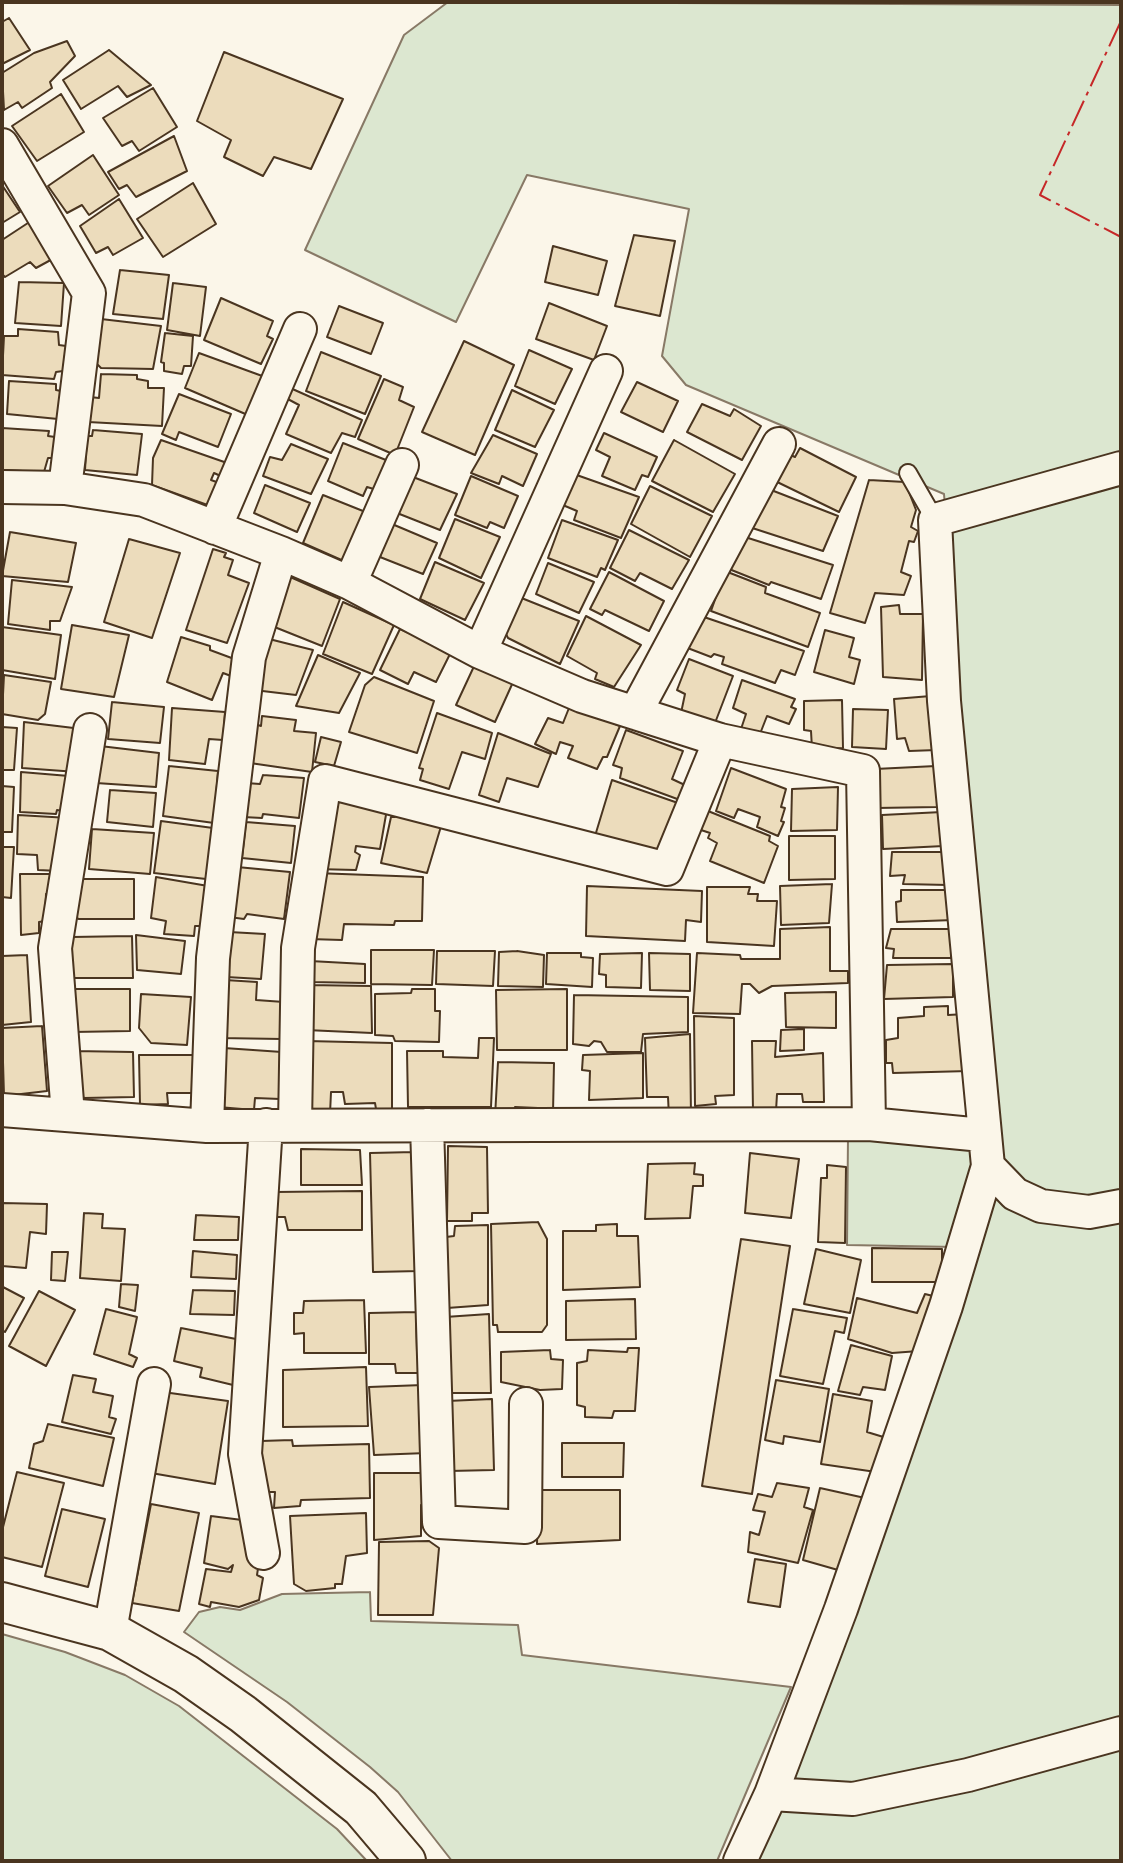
<!DOCTYPE html>
<html>
<head>
<meta charset="utf-8">
<style>
	body { margin:0 }
	#map { position:relative; width:1123px; height:1863px; overflow:hidden; background:#fbf6e9; font-family:Inter,sans-serif }
	canvas { display:block }
	.frame { position:absolute; inset:0; border:4px solid #4a3520; pointer-events:none }
</style>
</head>
<body>
<div id="map">
<canvas width="1123" height="1863"></canvas>
<div class="frame"></div>
</div>
<script>
const g = document.querySelector('canvas').getContext('2d');
g.lineJoin = 'round';
function fillPath(path, color) {
  g.fillStyle = color;
  g.fill(path, 'evenodd');
}
function poly(rows) {
  const path = new Path2D();
  for (const r of rows) {
    path.moveTo(r[0], r[1]);
    for (let i = 2; i < r.length; i += 2) path.lineTo(r[i], r[i + 1]);
  }
  return path;
}
function stroke(path, color, width, dash) {
  g.strokeStyle = color;
  g.lineWidth = width;
  g.lineCap = dash ? 'butt' : 'round';
  g.setLineDash(dash || []);
  g.stroke(path);
}
const green = poly([
	[448,2,1121,5,1121,1861,753,1861,996,1182,944,494,686,385,662,356,689,209,527,175,456,322,305,250,404,35,448,2],
	[848,1137,967,1142,975,1160,955,1247,847,1245,848,1137],
	[370,1592,371,1621,518,1625,522,1655,791,1687,717,1861,452,1861,398,1792,370,1767,287,1702,184,1632,199,1612,220,1607,240,1610,282,1594,370,1592],
	[2,1634,65,1652,125,1675,179,1706,337,1829,367,1861,2,1861,2,1634]
]);
const building = poly([
	[9,18,30,50,2,64,2,22,9,18],
	[67,41,75,56,50,82,52,88,22,108,18,102,4,110,2,73,34,53,67,41],
	[109,50,151,85,127,97,118,86,81,109,63,80,109,50],
	[224,52,343,99,311,169,274,157,263,176,224,157,231,140,197,121,224,52],
	[153,88,177,127,139,151,132,141,122,146,103,118,153,88],
	[61,94,84,132,37,161,12,126,61,94],
	[174,136,187,171,136,197,127,185,119,189,108,172,174,136],
	[93,155,119,195,89,215,82,205,67,213,48,186,93,155],
	[193,183,216,224,163,257,137,219,193,183],
	[2,185,20,212,2,223,2,185],
	[119,199,143,238,113,255,108,247,96,253,80,226,119,199],
	[34,219,58,256,36,268,30,262,5,277,2,274,2,240,34,219],
	[634,235,675,241,660,316,615,306,634,235],
	[553,246,607,261,598,295,545,282,553,246],
	[120,270,169,275,163,319,113,314,120,270],
	[19,282,64,283,61,326,15,323,19,282],
	[173,283,206,287,200,336,167,330,173,283],
	[221,298,273,321,267,336,273,339,261,364,204,340,221,298],
	[549,303,607,326,594,360,536,339,549,303],
	[339,306,383,323,371,354,327,337,339,306],
	[101,319,161,326,153,369,101,368,97,364,101,319],
	[18,329,58,332,59,345,66,346,63,371,56,372,54,379,2,375,4,336,18,336,18,329],
	[165,333,193,336,191,366,184,366,182,374,164,371,164,363,161,362,165,333],
	[464,341,514,365,475,455,422,432,464,341],
	[529,350,572,369,555,404,515,386,529,350],
	[321,352,381,376,365,414,306,391,321,352],
	[199,353,265,377,250,416,185,388,199,353],
	[101,374,137,375,137,379,148,381,148,388,164,388,162,426,88,422,90,397,99,398,101,374],
	[384,379,403,387,399,400,414,407,395,455,358,439,384,379],
	[9,381,56,384,56,390,61,391,58,419,7,414,9,381],
	[637,382,678,401,663,432,621,412,637,382],
	[288,387,362,420,355,437,342,433,331,453,286,434,299,405,284,397,288,387],
	[512,390,554,410,535,447,495,430,512,390],
	[179,394,231,414,218,447,179,432,176,440,162,434,179,394],
	[702,404,730,416,734,409,761,426,742,460,687,432,702,404],
	[2,428,49,431,48,436,55,437,54,458,48,458,44,472,2,470,2,428],
	[93,430,142,434,137,475,85,470,87,436,92,436,93,430],
	[604,433,657,457,648,477,642,475,635,490,602,476,610,457,596,450,604,433],
	[493,435,537,454,523,486,502,476,499,484,471,473,493,435],
	[161,440,230,464,225,478,214,473,211,480,222,484,213,507,152,485,153,458,161,440],
	[674,440,735,474,713,512,652,481,674,440],
	[343,443,391,462,377,490,367,487,363,496,328,481,343,443],
	[291,444,328,459,311,494,263,476,270,457,282,460,291,444],
	[800,448,856,477,839,512,771,479,786,453,795,457,800,448],
	[571,473,639,497,621,538,574,520,577,511,558,503,571,473],
	[471,476,518,496,504,528,490,522,487,528,455,515,471,476],
	[413,477,457,494,440,530,397,513,413,477],
	[869,480,905,482,916,510,911,527,918,531,914,542,909,541,901,572,911,576,904,595,875,593,865,623,830,613,869,480],
	[265,485,310,503,297,532,254,513,265,485],
	[650,486,712,516,690,557,631,524,650,486],
	[766,488,838,516,823,551,743,525,766,488],
	[323,495,368,513,346,562,303,543,323,495],
	[455,519,500,537,481,578,439,558,455,519],
	[562,520,618,540,605,570,601,568,597,577,548,558,562,520],
	[392,524,437,543,423,574,380,557,392,524],
	[629,530,689,560,672,589,640,573,635,581,610,568,629,530],
	[10,532,76,543,68,582,2,576,10,532],
	[745,537,833,565,821,599,771,582,769,585,729,569,745,537],
	[129,539,180,553,152,638,104,622,129,539],
	[213,549,226,553,224,557,233,560,228,575,249,583,227,643,186,630,213,549],
	[435,562,484,583,465,620,420,599,435,562],
	[548,563,594,582,579,613,536,594,548,563],
	[725,571,766,587,765,593,820,613,808,647,711,611,725,571],
	[609,572,664,601,649,631,605,610,602,615,590,609,609,572],
	[288,576,340,599,322,646,272,626,288,576],
	[12,580,72,587,60,621,50,621,50,630,8,624,12,580],
	[519,597,579,621,560,664,508,638,503,628,519,597],
	[343,602,394,625,372,674,323,654,343,602],
	[899,605,900,614,923,614,922,680,883,677,881,607,899,605],
	[586,616,641,645,614,687,595,679,597,673,567,656,586,616],
	[701,616,804,651,795,675,781,670,775,683,722,664,724,657,714,654,711,657,685,647,701,616],
	[72,625,129,635,114,697,61,689,72,625],
	[2,627,61,635,55,679,2,670,2,627],
	[400,629,451,652,436,682,414,672,408,684,380,670,400,629],
	[825,630,854,638,849,657,860,660,854,684,814,672,825,630],
	[181,637,210,646,210,650,237,660,231,676,223,673,212,700,167,682,181,637],
	[265,638,313,650,296,695,254,690,265,638],
	[318,655,360,673,339,713,296,706,318,655],
	[689,659,733,676,715,723,681,713,685,694,677,690,689,659],
	[476,662,514,680,495,722,456,705,476,662],
	[4,675,51,682,45,714,38,720,2,714,4,675],
	[374,677,434,701,417,753,349,732,365,685,374,677],
	[742,680,795,699,791,707,796,709,789,724,767,716,758,739,740,732,746,714,733,708,742,680],
	[931,696,937,750,909,751,905,738,897,739,894,699,931,696],
	[842,700,843,748,812,749,811,731,804,730,804,701,842,700],
	[112,702,164,707,160,743,108,739,112,702],
	[172,708,225,712,223,740,209,739,205,764,169,760,172,708],
	[569,708,614,719,613,723,620,726,607,757,603,757,597,769,568,758,573,746,560,742,556,754,535,744,548,718,563,723,569,708],
	[853,709,888,710,886,749,852,747,853,709],
	[437,713,492,733,485,759,462,752,449,789,420,780,423,769,419,768,437,713],
	[262,716,296,720,294,731,316,733,312,772,250,763,255,724,261,726,262,716],
	[24,722,82,729,77,772,22,768,24,722],
	[2,727,17,728,14,770,2,770,2,727],
	[626,730,683,751,672,779,687,786,680,800,620,778,622,768,613,765,626,730],
	[498,733,551,754,538,787,507,778,499,802,479,795,498,733],
	[321,737,341,742,334,766,315,762,321,737],
	[100,746,159,753,156,787,96,783,100,746],
	[169,766,218,771,214,823,163,816,169,766],
	[936,766,938,807,876,808,875,769,936,766],
	[731,768,786,789,781,807,785,808,781,821,784,822,778,836,757,827,760,817,738,809,734,818,716,811,731,768],
	[21,772,69,776,63,811,57,810,56,814,20,812,21,772],
	[263,775,304,778,299,818,263,814,262,818,243,817,246,783,260,784,263,775],
	[612,780,678,803,664,850,654,856,595,836,612,780],
	[2,786,14,787,12,832,2,832,2,786],
	[838,787,837,830,791,831,792,789,838,787],
	[110,790,156,793,153,827,107,822,110,790],
	[338,800,387,809,380,849,356,846,355,852,360,855,356,870,315,869,338,800],
	[703,809,770,836,769,841,778,846,764,883,710,861,717,843,708,838,710,833,695,828,703,809],
	[396,812,442,823,427,873,381,863,391,817,395,817,396,812],
	[942,812,944,846,883,849,882,815,942,812],
	[18,815,69,818,59,871,38,870,37,855,17,854,18,815],
	[161,821,213,828,206,879,154,873,161,821],
	[246,822,295,826,291,863,242,858,246,822],
	[92,829,154,833,150,874,89,869,92,829],
	[789,836,835,836,835,879,789,880,789,836],
	[2,847,14,847,11,898,2,897,2,847],
	[892,852,947,852,948,885,903,884,905,875,890,876,892,852],
	[237,867,290,872,284,919,247,914,244,919,229,917,237,867],
	[315,873,423,877,422,921,395,921,394,925,344,924,342,940,309,939,315,873],
	[20,874,52,874,53,892,46,894,45,921,39,922,39,933,21,935,20,874],
	[156,877,208,886,202,926,195,926,194,936,164,934,166,921,151,918,156,877],
	[77,879,134,879,134,919,79,919,67,915,77,879],
	[832,884,829,923,781,925,780,886,832,884],
	[587,886,702,891,701,922,686,920,685,941,586,936,587,886],
	[707,887,750,887,748,894,758,894,757,901,777,901,774,946,707,942,707,887],
	[901,890,953,890,954,920,897,922,896,902,901,901,901,890],
	[830,927,830,971,848,971,848,983,772,986,759,993,750,984,742,984,740,1014,693,1013,697,953,740,955,741,959,780,959,780,929,830,927],
	[891,929,952,929,951,958,893,958,894,949,886,948,891,929],
	[229,932,265,934,261,979,226,977,229,932],
	[136,935,185,941,181,974,137,970,136,935],
	[132,936,133,978,72,978,72,937,132,936],
	[371,950,434,950,432,985,371,984,371,950],
	[437,951,495,951,493,986,436,984,437,951],
	[517,951,544,955,543,987,498,986,499,952,517,951],
	[547,953,581,953,581,957,593,958,592,987,546,984,547,953],
	[642,953,641,988,606,987,606,975,599,974,600,954,642,953],
	[649,953,690,954,690,991,650,990,649,953],
	[27,955,31,1022,2,1025,2,956,27,955],
	[310,961,365,964,365,983,310,982,310,961],
	[953,964,953,997,884,999,887,965,953,964],
	[225,980,257,982,256,1000,284,1002,282,1039,219,1038,225,980],
	[308,985,371,986,372,1033,306,1030,308,985],
	[72,989,130,989,130,1031,73,1032,72,989],
	[412,989,435,989,435,1011,440,1011,439,1042,395,1041,393,1036,375,1035,375,994,411,993,412,989],
	[567,989,567,1050,497,1050,496,990,567,989],
	[836,992,836,1028,786,1027,785,993,836,992],
	[141,994,191,997,187,1045,151,1043,139,1028,141,994],
	[574,995,688,997,688,1032,643,1034,641,1052,607,1052,601,1042,594,1041,589,1046,573,1044,574,995],
	[948,1006,948,1015,966,1014,969,1071,893,1073,892,1063,886,1063,886,1040,898,1038,898,1018,924,1016,924,1007,948,1006],
	[694,1016,734,1018,734,1095,715,1096,716,1104,695,1106,694,1016],
	[42,1026,47,1091,4,1096,2,1028,42,1026],
	[804,1029,804,1050,780,1051,781,1030,804,1029],
	[690,1034,691,1117,669,1117,668,1097,647,1097,645,1038,690,1034],
	[479,1038,494,1038,491,1107,408,1107,407,1051,443,1051,443,1057,478,1058,479,1038],
	[307,1041,392,1043,392,1112,377,1115,375,1103,345,1104,343,1092,331,1092,330,1114,308,1113,307,1041],
	[752,1041,776,1041,775,1057,823,1053,824,1102,803,1102,802,1094,777,1094,776,1111,753,1112,752,1041],
	[224,1048,282,1052,280,1099,255,1098,254,1110,218,1107,224,1048],
	[74,1051,133,1052,134,1097,84,1098,77,1091,74,1051],
	[643,1053,643,1098,589,1100,590,1071,582,1070,583,1055,643,1053],
	[139,1055,194,1055,193,1093,167,1093,168,1104,140,1105,139,1055],
	[498,1062,554,1063,553,1113,541,1116,538,1108,515,1107,513,1118,495,1117,498,1062],
	[448,1146,487,1147,488,1213,472,1213,472,1221,447,1221,448,1146],
	[301,1149,360,1150,362,1185,301,1185,301,1149],
	[415,1152,420,1271,373,1272,370,1153,415,1152],
	[750,1153,799,1159,791,1218,745,1213,750,1153],
	[695,1163,694,1174,703,1175,703,1186,693,1186,690,1218,645,1219,648,1164,695,1163],
	[827,1165,846,1167,845,1243,818,1242,821,1178,827,1178,827,1165],
	[362,1191,362,1230,288,1230,285,1217,275,1217,275,1192,362,1191],
	[2,1203,47,1204,46,1234,30,1232,26,1268,2,1266,2,1203],
	[84,1213,103,1214,102,1228,125,1229,121,1281,80,1278,84,1213],
	[196,1215,239,1217,238,1240,194,1240,196,1215],
	[538,1222,547,1239,547,1325,542,1332,498,1332,497,1325,493,1325,491,1224,538,1222],
	[617,1224,617,1236,638,1236,640,1287,563,1290,563,1231,596,1231,596,1225,617,1224],
	[488,1225,488,1305,447,1308,446,1237,454,1236,455,1226,488,1225],
	[741,1239,790,1246,752,1494,702,1486,741,1239],
	[872,1248,942,1249,942,1282,872,1282,872,1248],
	[816,1249,861,1260,850,1313,804,1304,816,1249],
	[193,1251,237,1255,236,1279,191,1277,193,1251],
	[52,1252,68,1252,65,1281,51,1280,52,1252],
	[121,1284,138,1285,135,1311,119,1307,121,1284],
	[3,1287,24,1298,5,1332,2,1330,3,1287],
	[193,1290,235,1291,234,1315,190,1314,193,1290],
	[39,1291,75,1310,46,1366,9,1346,39,1291],
	[925,1294,941,1298,919,1351,892,1353,848,1339,857,1298,917,1313,925,1294],
	[635,1299,636,1339,566,1340,566,1301,635,1299],
	[364,1300,366,1353,304,1353,304,1333,294,1334,294,1313,303,1313,304,1301,364,1300],
	[106,1309,137,1317,129,1354,137,1358,133,1367,94,1354,106,1309],
	[793,1309,847,1318,844,1333,835,1331,823,1384,780,1376,793,1309],
	[416,1312,417,1352,423,1352,423,1373,396,1373,395,1364,369,1364,369,1313,416,1312],
	[489,1314,491,1393,447,1393,445,1317,489,1314],
	[181,1328,236,1339,233,1385,200,1377,202,1368,174,1361,181,1328],
	[851,1345,892,1356,885,1390,863,1387,860,1395,838,1391,851,1345],
	[628,1348,639,1348,635,1411,614,1411,612,1418,585,1417,585,1407,577,1405,577,1363,587,1361,588,1350,627,1352,628,1348],
	[550,1350,551,1359,563,1360,562,1389,540,1390,501,1382,501,1352,550,1350],
	[366,1367,368,1426,283,1427,283,1370,366,1367],
	[73,1375,96,1379,93,1392,113,1396,109,1417,116,1419,111,1434,62,1422,73,1375],
	[776,1380,829,1389,820,1442,784,1436,783,1444,765,1440,776,1380],
	[423,1385,427,1453,374,1455,369,1387,423,1385],
	[163,1392,228,1401,215,1484,151,1473,163,1392],
	[833,1394,872,1401,867,1432,890,1439,876,1472,821,1464,833,1394],
	[492,1399,494,1470,449,1471,447,1401,492,1399],
	[48,1424,114,1438,103,1486,29,1468,34,1444,43,1441,48,1424],
	[292,1440,293,1446,369,1444,370,1498,301,1500,300,1506,274,1508,275,1492,267,1492,259,1462,261,1441,292,1440],
	[562,1443,624,1443,623,1477,562,1477,562,1443],
	[17,1472,64,1483,42,1567,2,1557,2,1531,17,1472],
	[374,1473,421,1473,427,1504,421,1505,421,1536,374,1540,374,1473],
	[777,1483,809,1488,804,1507,813,1510,798,1563,748,1552,750,1532,759,1535,765,1512,753,1510,758,1494,772,1497,777,1483],
	[820,1488,865,1498,845,1572,803,1560,820,1488],
	[538,1490,620,1490,620,1540,537,1544,538,1490],
	[151,1504,199,1513,179,1611,132,1603,151,1504],
	[62,1509,105,1519,88,1587,45,1576,62,1509],
	[366,1513,367,1553,346,1556,342,1584,335,1584,335,1588,306,1591,294,1584,290,1516,366,1513],
	[211,1516,242,1520,243,1534,250,1538,259,1562,257,1575,263,1578,259,1600,239,1607,211,1602,210,1607,199,1604,206,1569,231,1572,233,1565,228,1569,204,1563,211,1516],
	[429,1541,439,1548,433,1615,378,1615,379,1542,429,1541],
	[755,1559,786,1564,780,1607,748,1602,755,1559]
]);
const service = poly([
	[908,473,935,520]
]);
const minor = poly([
	[2,145,89,293,65,488],
	[2,487,65,488,144,500,281,553,350,583,480,652,582,696,720,740,863,771,869,1124],
	[215,528,300,329],
	[350,583,402,465],
	[480,652,606,371],
	[635,713,779,444],
	[2,1110,207,1126,869,1124,982,1135],
	[68,1115,55,948,90,730],
	[295,1125,298,948,325,781,667,869,720,740],
	[427,1125,439,1522,525,1527,526,1404],
	[207,1126,213,958,249,657,281,553],
	[988,1166,1015,1194,1041,1206,1089,1212,1121,1206],
	[263,1553,245,1454,266,1125],
	[110,1631,154,1384],
	[771,1794,853,1799,968,1775,1121,1733],
	[740,1861,771,1794,841,1609,946,1306,988,1166,944,701,935,520,1121,468]
]);
const tertiary = poly([
	[2,1602,110,1631,186,1674,243,1714,361,1808,406,1861]
]);
const power = poly([
	[1121,21,1040,195,1121,237]
]);
fillPath(green, '#dce7d0');
stroke(green, '#887966', 2);
fillPath(building, '#ecdcbc');
stroke(building, '#4a3520', 2);
stroke(service, '#4a3520', 20);
stroke(minor, '#4a3520', 36);
stroke(tertiary, '#4a3520', 42);
stroke(service, '#fbf6e9', 16);
stroke(minor, '#fbf6e9', 32);
stroke(tertiary, '#fbf6e9', 38);
stroke(power, '#c62828', 2, [28, 6, 4, 6]);
</script>
</body>
</html>
